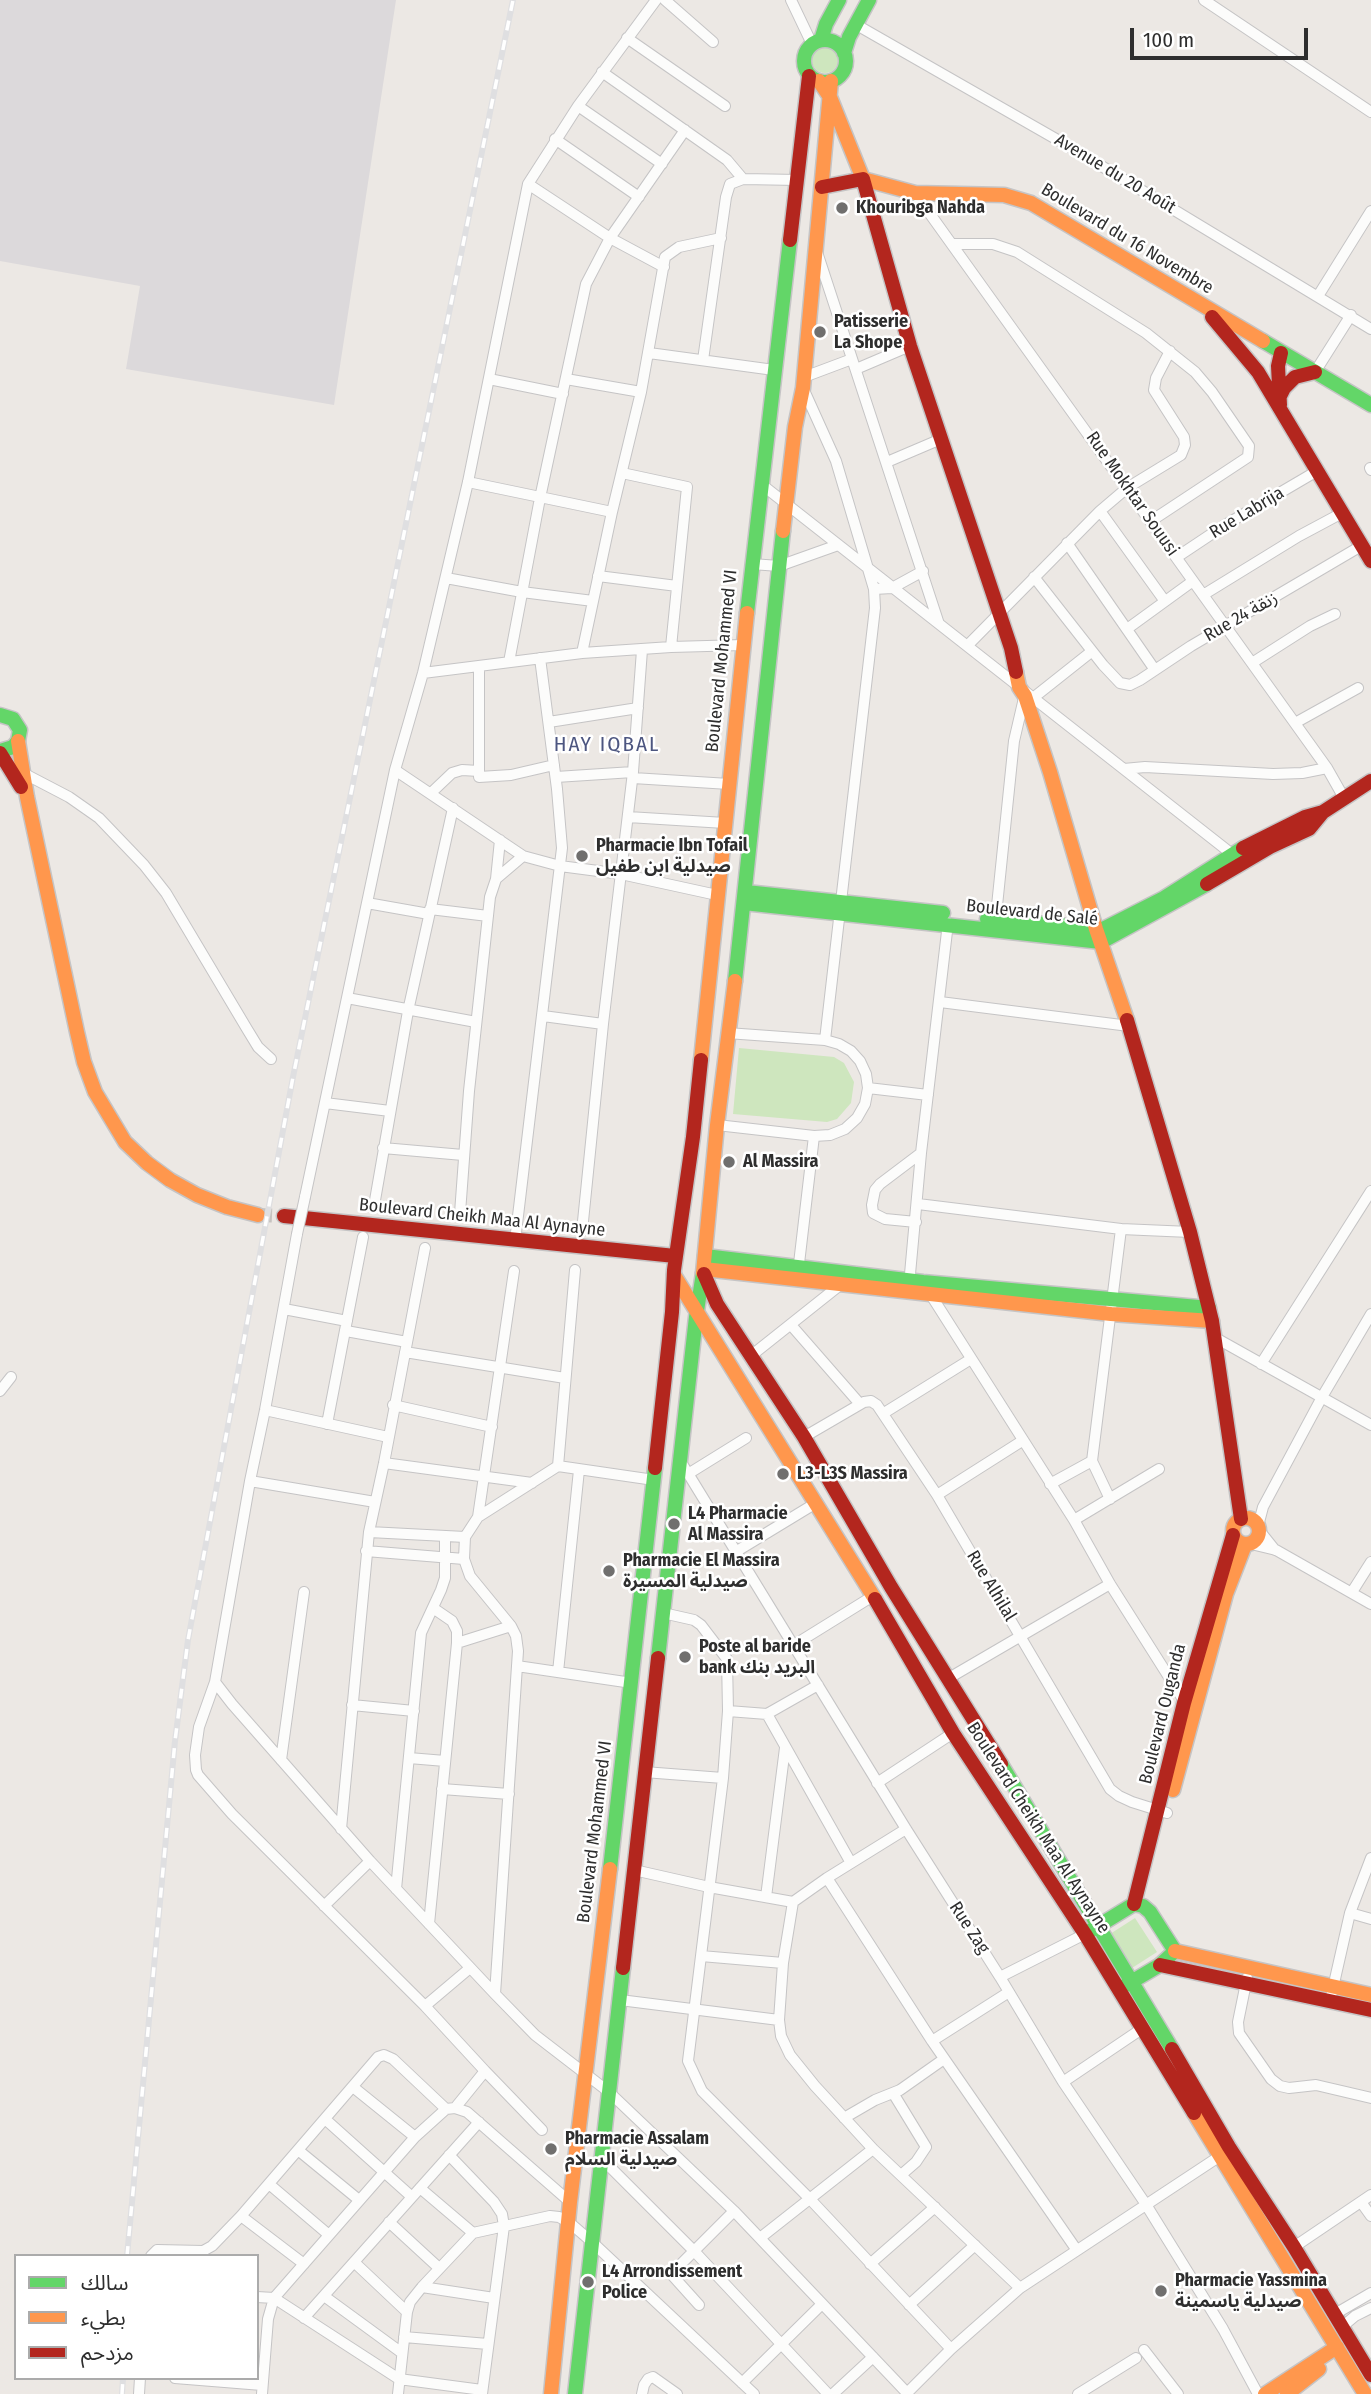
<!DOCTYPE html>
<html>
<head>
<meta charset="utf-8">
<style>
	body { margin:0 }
	#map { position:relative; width:1371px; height:2394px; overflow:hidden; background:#ece8e4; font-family:"Fira Sans Condensed","Noto Sans Arabic",sans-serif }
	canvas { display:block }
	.legend { position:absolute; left:14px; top:2254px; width:245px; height:126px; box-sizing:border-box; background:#fff; border:2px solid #ababab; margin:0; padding:9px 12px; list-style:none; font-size:21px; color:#2e2e2e }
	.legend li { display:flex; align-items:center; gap:14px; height:35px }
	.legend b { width:35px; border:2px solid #ababab }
	.scale { position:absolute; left:1130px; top:28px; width:178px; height:32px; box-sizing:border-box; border:4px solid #2e2e2e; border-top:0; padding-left:9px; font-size:21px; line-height:24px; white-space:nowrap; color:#2e2e2e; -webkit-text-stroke:5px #fff; paint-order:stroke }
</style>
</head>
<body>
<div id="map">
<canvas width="1371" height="2394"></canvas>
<ul class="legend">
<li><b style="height:9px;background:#63d668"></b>سالك</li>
<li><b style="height:9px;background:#ff974d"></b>بطيء</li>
<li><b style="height:9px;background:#b3261e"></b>مزدحم</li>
</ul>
<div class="scale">100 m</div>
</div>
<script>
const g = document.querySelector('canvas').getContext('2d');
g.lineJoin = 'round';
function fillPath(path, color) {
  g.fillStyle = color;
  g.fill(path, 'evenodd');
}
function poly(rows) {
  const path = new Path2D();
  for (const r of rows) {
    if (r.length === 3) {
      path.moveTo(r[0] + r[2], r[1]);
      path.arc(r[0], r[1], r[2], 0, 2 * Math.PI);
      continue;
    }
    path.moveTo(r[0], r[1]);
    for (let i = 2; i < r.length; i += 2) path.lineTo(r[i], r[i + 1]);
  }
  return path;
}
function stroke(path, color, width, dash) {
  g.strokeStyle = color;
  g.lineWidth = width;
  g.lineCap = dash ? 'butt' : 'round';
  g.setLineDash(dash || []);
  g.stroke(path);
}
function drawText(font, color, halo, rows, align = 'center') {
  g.font = font + ' "Fira Sans Condensed","Noto Sans Arabic",sans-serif';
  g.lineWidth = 5;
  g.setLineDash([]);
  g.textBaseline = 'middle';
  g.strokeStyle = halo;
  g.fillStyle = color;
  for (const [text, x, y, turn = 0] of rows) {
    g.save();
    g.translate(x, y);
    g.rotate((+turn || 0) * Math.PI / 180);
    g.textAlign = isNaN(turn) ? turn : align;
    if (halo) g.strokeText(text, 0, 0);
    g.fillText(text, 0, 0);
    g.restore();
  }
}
const industrial = poly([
	[0,0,396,0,334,405,126,369,140,286,0,261]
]);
const green = poly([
	[825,60,13],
	[739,1048,834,1057,844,1063,854,1082,851,1103,837,1119,827,1122,733,1114],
	[1135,1918,1157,1952,1132,1968,1110,1934]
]);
const secondaryTunnel = poly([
	[258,1215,284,1216]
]);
const street = poly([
	[665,0,713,42],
	[791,0,812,44],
	[1204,0,1371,112],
	[855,24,1070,147,1371,329],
	[627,38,725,106],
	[602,72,727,160,743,179],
	[578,106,662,164],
	[555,139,639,197],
	[528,184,610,238,664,267],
	[915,193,1327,768,1344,798],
	[954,244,993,244,1017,252,1146,333,1195,372,1212,392,1249,446,1248,457,1151,521],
	[817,252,939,624],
	[1318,296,1371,211],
	[649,353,774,370],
	[703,360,726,197,730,184,743,179,798,180],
	[856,369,910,346],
	[1315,372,1351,315],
	[804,377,852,359],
	[489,379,563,394],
	[566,379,641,392],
	[803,388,836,461,874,589,875,608,825,1040],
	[887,462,941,439],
	[1370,468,1371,470],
	[622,473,687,487,671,647],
	[468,482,612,512],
	[761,484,1237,858],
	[1100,511,1164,600],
	[1067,543,1155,670],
	[1177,557,1225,525,1317,471],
	[752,564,779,566,838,545],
	[598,576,677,586],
	[1034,577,1103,665,1120,683,1130,685,1140,680,1191,646,1361,546],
	[446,578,522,592,593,601],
	[874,589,892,588,923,571],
	[1203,595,1299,536,1342,513],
	[1127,629,1193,581],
	[967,646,1100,511,1127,488,1181,455,1185,445,1184,437,1154,390,1156,378,1170,351],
	[582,653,612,512,641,392,665,257,679,247,721,238],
	[509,662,540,498,586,284,610,238,685,130],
	[1252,663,1310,626,1335,614],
	[479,666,479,777,511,775,554,765],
	[423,673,582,653,671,647,743,645],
	[1033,698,1091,652],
	[549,722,638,708],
	[1295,723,1358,688],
	[1124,769,1145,767,1273,774,1302,773,1327,768],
	[395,770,523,856,560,866,621,874,717,895],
	[23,773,69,797,99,818,144,865,166,893,247,1029,258,1047,271,1059],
	[556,777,633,772],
	[633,778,729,784],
	[431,793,452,773,462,770,479,771],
	[628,817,725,823],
	[496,879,500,840],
	[367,903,429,914],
	[430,909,488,916],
	[995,925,1014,741,1024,698],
	[347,998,476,1022],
	[940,1002,1129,1026],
	[543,1016,603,1024],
	[868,1088,928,1095],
	[325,1103,390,1111],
	[717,1125,814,1136,830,1135,845,1129,857,1118,865,1104,868,1088,866,1074,860,1061,851,1051,839,1044,825,1040,727,1033],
	[383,1148,463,1155],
	[305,1197,395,770,423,673,468,482,528,184,578,106,656,0],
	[918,1204,1121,1229,1190,1232],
	[374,1206,408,1011,453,808],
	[460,1213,469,1091,490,897,496,879,523,856],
	[916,1222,885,1219,873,1213,872,1205,875,1190,880,1184,921,1153],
	[582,1231,603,1024,633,772,642,650],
	[297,1234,265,1410,250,1481,215,1682,199,1727,195,1755,196,1770,198,1775,232,1814,425,2006,485,2071,455,2108],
	[515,1241,562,848,557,789,540,658],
	[798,1272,814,1136],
	[909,1285,921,1153,948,923],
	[929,1292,1074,1520,1110,1584,1186,1704],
	[284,1309,347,1321],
	[791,1325,860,1404],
	[346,1331,407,1342],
	[1214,1337,1371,1425],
	[405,1352,565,1378],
	[752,1355,840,1285],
	[1261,1364,1371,1191],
	[0,1391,11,1377],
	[393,1405,492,1427],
	[265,1410,388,1437],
	[884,1413,971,1359],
	[327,1424,363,1237],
	[804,1437,864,1402,871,1401,877,1405,937,1495,1110,1789,1119,1796,1132,1802,1167,1813],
	[1092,1461,1110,1499],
	[681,1462,906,1829,1000,1977,1063,2082,1145,2203,1223,2329,1258,2394],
	[384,1463,532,1483],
	[558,1466,575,1270],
	[688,1474,746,1438],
	[250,1481,375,1502],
	[1050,1484,1092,1461,1121,1229],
	[937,1495,1022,1441],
	[478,1517,514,1271],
	[1074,1520,1159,1469],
	[1258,1526,1263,1507,1322,1397,1371,1314],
	[1259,1530,1275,1550],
	[369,1532,465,1537],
	[1251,1544,1276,1550,1371,1604],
	[366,1551,464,1559],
	[737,1551,816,1503],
	[1352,1592,1371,1562],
	[663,1613,694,1620,701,1625,727,1659,728,1711],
	[457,1643,511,1626],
	[794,1645,873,1596],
	[517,1666,632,1683],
	[558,1672,579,1470],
	[949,1678,1110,1584],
	[215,1682,232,1704,370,1861,495,1994,535,2035,609,2092,734,2211,908,2394],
	[352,1705,414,1711],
	[767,1714,818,1685],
	[409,1758,445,1761],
	[281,1760,304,1592],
	[644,1772,723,1778],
	[877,1783,953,1733],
	[442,1789,509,1794],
	[341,1829,369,1532,384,1463,425,1248],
	[906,1829,827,1878,793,1902,783,1963,779,2020,781,2036,790,2055,815,2086,873,2149,1020,2288],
	[851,1863,767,1714,728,1711,723,1778,688,2061,702,2091,809,2198,951,2349],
	[634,1870,709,1887,793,1902],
	[827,1878,932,2041,1076,2249],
	[396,1889,421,1633,441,1590,445,1578,445,1537],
	[766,1897,785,1748],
	[324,1906,370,1861],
	[1350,1913,1371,1919],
	[429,1924,457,1643,457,1631,452,1621,433,1608],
	[701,1956,783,1963],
	[1000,1977,1085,1934],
	[1247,1978,1238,2022,1239,2033,1271,2079,1280,2086,1289,2088,1316,2085,1371,2098],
	[495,1994,518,1651,516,1636,511,1626,470,1576,464,1559,465,1537,478,1517,558,1466,654,1480],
	[620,2000,779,2020],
	[1330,2001,1350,1913,1371,1858],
	[425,2006,470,1968],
	[932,2041,1009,1992],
	[485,2071,542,2130],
	[1063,2082,1143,2028],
	[353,2087,415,2137],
	[893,2093,926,2147,916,2162,901,2175],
	[844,2118,875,2100,900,2090,944,2059],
	[325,2119,412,2197],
	[298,2150,359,2200],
	[449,2155,494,2202,502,2214,504,2226,482,2394],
	[601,2158,694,2251,828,2394],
	[269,2184,329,2235],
	[420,2188,473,2233],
	[1361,2202,1371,2216],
	[241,2216,304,2264],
	[389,2222,439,2268],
	[760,2238,873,2149],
	[1294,2247,1371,2195],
	[151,2256,157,2250,203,2251,212,2246,241,2216,378,2057,384,2055,393,2059,446,2109],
	[354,2262,407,2312],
	[870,2264,935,2207],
	[422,2287,494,2298],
	[324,2296,402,2353],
	[257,2297,274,2298,399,2379,482,2390],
	[699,2305,672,2275,673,2272,734,2211],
	[909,2305,975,2245],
	[1335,2314,1371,2293],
	[304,2318,479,2122],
	[1342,2327,1355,2316,1371,2308],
	[404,2337,488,2344],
	[1144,2350,1178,2394],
	[175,2378,262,2385],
	[742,2383,822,2304],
	[907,2393,951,2349,1020,2288,1220,2156],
	[139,2394,140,2378],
	[262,2394,268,2319,274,2298,415,2137,446,2109,455,2108,467,2112,570,2202],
	[398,2394,407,2312,410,2302,422,2287,473,2233,550,2216,559,2217,570,2223,592,2242,754,2394],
	[642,2394,644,2385,648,2379,653,2377,677,2394],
	[833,2394,873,2357],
	[1078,2394,1136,2358]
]);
const fast = poly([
	[821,40,826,24,839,0],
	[825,61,21],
	[844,53,849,37,869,0],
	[1263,341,1371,405],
	[747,613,790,240],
	[0,715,13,719,20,730,18,741,13,747,0,751],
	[746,892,943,913],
	[744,903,1101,942,1207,884],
	[987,919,1103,929,1164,898,1243,848],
	[735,981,783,531],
	[705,1256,923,1282,1209,1308],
	[658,1658,696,1317,703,1273],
	[1001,1764,1172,2049],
	[610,1869,655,1468],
	[1090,1931,1134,1904,1143,1906,1150,1912,1175,1951,1160,1965,1126,1985],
	[575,2394,623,1968]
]);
const slow = poly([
	[819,81,830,97,863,179,915,193,1004,195,1031,203,1263,341],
	[783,531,795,427,803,388,831,81],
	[1016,672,1019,687,1025,696,1050,772,1096,929,1127,1020],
	[18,741,27,797,77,1032,84,1062,95,1092,125,1142,147,1163,170,1180,197,1195,227,1207,258,1215],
	[701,1060,747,613],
	[704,1269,1111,1314,1212,1321],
	[703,1273,717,1125,735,981],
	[674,1275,875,1599],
	[1246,1531,13],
	[1173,1790,1226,1594,1245,1545],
	[1175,1951,1371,1995],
	[1194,2113,1365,2394],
	[551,2394,570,2202,610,1869],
	[1265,2394,1337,2347],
	[1287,2394,1319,2369]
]);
const jam = poly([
	[822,187,863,179,910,346,1011,648,1016,672],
	[790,240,809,76],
	[1212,317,1258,372,1371,561],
	[1280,396,1284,388,1295,377,1315,372],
	[1280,405,1278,366,1281,353],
	[0,753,21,787],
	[1243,848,1305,817,1323,812],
	[1207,884,1270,847,1309,829,1323,812,1371,781],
	[1127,1020,1190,1232,1212,1321,1241,1519],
	[284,1216,675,1256],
	[704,1274,717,1304,804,1437,891,1587,1001,1764],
	[655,1468,672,1312,674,1270,693,1137,701,1060],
	[875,1599,953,1733,1085,1934,1194,2113],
	[1134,1904,1184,1703,1233,1535],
	[1160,1965,1371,2010],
	[623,1968,658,1658],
	[1172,2049,1229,2147,1294,2247,1371,2375]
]);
const rail = poly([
	[127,2256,175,1741,188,1640,293,1077,513,0],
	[122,2394,123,2378]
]);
const streetBridge = poly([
	[297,1234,305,1197]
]);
const markers = [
	[842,208,7,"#706f6e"],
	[820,332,7,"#706f6e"],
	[582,856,7,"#706f6e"],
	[729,1162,7,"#706f6e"],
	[783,1474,7,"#706f6e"],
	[674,1524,7,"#706f6e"],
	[609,1571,7,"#706f6e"],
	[685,1657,7,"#706f6e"],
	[551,2149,7,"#706f6e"],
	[588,2282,7,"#706f6e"],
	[1161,2291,7,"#706f6e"]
];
const streetNames = [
	["Avenue du 20 Août",1115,174,31],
	["Boulevard du 16 Novembre",1127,239,31],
	["Rue Mokhtar Souusi",1132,494,55],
	["Rue Labrija",1247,513,-31],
	["Rue 24 زنقة",1241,617,-30],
	["Boulevard Mohammed VI",722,661,-84],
	["Boulevard de Salé",1032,913,6],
	["Boulevard Cheikh Maa Al Aynayne",482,1218,6],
	["Rue Alhilal",991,1586,59],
	["Boulevard Ouganda",1163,1714,-76],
	["Boulevard Cheikh Maa Al Aynayne",1038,1828,57],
	["Boulevard Mohammed VI",595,1832,-83],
	["Rue Zag",969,1928,57]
];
const poiNames = [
	["Khouribga Nahda",856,208],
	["Patisserie",834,322],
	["La Shope",834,343],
	["Pharmacie Ibn Tofail",596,846],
	["صيدلية ابن طفيل",596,867],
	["Al Massira",743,1162],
	["L3-L3S Massira",797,1474],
	["L4 Pharmacie",688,1514],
	["Al Massira",688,1535],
	["Pharmacie El Massira",623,1561],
	["صيدلية المسيرة",623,1582],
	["Poste al baride",699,1647],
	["bank البريد بنك",699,1668],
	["Pharmacie Assalam",565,2139],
	["صيدلية السلام",565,2160],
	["L4 Arrondissement",602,2272],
	["Police",602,2293],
	["Pharmacie Yassmina",1175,2281],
	["صيدلية ياسمينة",1175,2302]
];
const quarterNames = [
	["HAY IQBAL",607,745]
];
fillPath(industrial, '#dcd9db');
fillPath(green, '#cee6be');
stroke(secondaryTunnel, '#c6c3c0', 14, [14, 7]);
stroke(street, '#c5c4c5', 12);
stroke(fast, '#c5c4c5', 17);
stroke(slow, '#c5c4c5', 17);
stroke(jam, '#c5c4c5', 17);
stroke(street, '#fcfcfb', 10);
stroke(fast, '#63d668', 14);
stroke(slow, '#ff974d', 14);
stroke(jam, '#b3261e', 14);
stroke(rail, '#dfdfe1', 6);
stroke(rail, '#fff', 3.5, [10]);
stroke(streetBridge, '#c5c4c5', 12, []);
stroke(streetBridge, '#fcfcfb', 10);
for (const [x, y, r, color] of markers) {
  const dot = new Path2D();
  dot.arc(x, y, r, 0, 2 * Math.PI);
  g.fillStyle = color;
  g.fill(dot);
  stroke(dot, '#fff', 2.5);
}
drawText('18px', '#2e2e2e', '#fff', streetNames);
drawText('bold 18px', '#2e2e2e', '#fff', poiNames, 'left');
g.letterSpacing = '2px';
drawText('21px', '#4d5680', '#fff', quarterNames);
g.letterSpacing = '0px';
</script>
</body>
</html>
